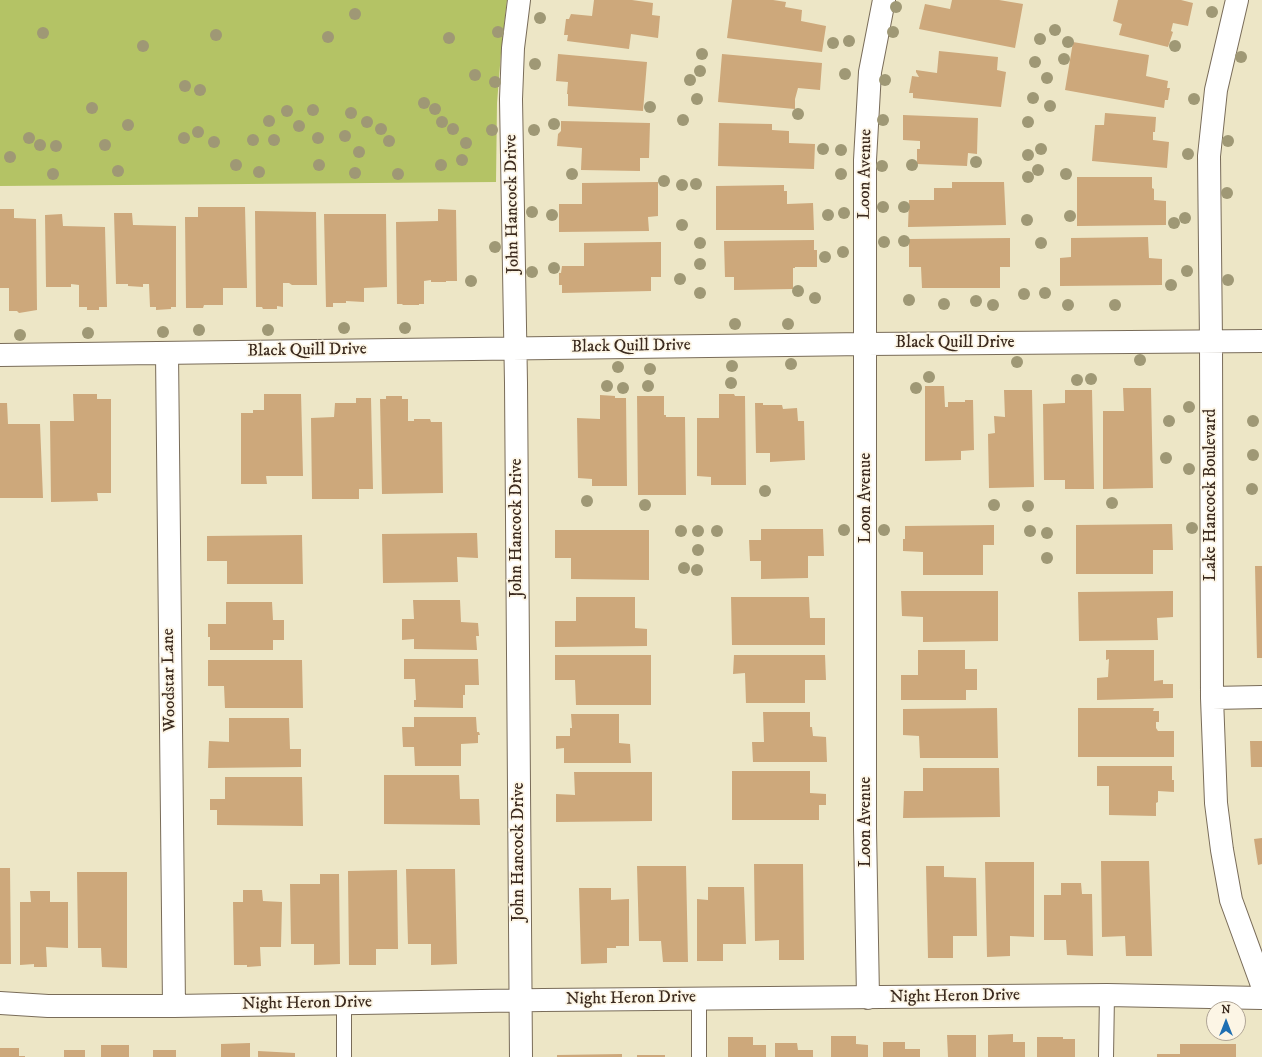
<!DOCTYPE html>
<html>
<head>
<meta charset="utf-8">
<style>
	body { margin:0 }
	#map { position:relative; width:1262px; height:1057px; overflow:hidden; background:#ede6c6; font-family:"IM FELL DW Pica",serif }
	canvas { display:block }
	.north { position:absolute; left:1206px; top:1001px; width:40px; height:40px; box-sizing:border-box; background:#fcf5e5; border:1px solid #afa495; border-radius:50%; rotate:0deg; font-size:11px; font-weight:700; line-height:16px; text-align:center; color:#3b2a1e }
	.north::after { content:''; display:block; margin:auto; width:14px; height:18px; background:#1f6fb2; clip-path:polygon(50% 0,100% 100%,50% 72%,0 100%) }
</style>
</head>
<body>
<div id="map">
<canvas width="1262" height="1057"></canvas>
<div class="north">N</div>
</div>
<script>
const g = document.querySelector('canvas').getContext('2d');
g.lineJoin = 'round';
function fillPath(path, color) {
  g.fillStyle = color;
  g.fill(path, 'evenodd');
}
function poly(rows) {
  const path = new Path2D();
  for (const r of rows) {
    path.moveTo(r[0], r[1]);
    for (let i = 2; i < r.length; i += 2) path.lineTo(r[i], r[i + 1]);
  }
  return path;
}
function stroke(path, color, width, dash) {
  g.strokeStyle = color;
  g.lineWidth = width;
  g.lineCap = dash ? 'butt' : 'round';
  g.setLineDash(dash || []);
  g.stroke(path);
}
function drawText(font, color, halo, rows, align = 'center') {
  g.font = font + ' "IM FELL DW Pica",serif';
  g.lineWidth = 3.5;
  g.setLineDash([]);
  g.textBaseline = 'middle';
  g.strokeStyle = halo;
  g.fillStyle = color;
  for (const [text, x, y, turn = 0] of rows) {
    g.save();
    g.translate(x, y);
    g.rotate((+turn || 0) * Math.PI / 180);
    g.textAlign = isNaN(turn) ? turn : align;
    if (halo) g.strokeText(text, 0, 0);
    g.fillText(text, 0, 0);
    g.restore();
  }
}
const green = poly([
	[0,0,507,0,501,53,497,103,496,182,0,186]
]);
const building = poly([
	[594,0,632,0,653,3,652,15,660,16,658,38,631,34,629,49,567,41,568,35,564,35,566,19,569,19,571,14,592,16],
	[732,0,773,0,786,2,785,7,802,10,801,21,826,26,822,52,727,38],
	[952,0,999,0,1023,4,1015,48,919,29,925,4,950,9],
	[1118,0,1181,0,1193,3,1188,26,1173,23,1171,31,1173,32,1168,47,1119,35,1122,24,1113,21],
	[1073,42,1149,55,1146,76,1168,81,1167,88,1170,88,1168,100,1165,100,1164,108,1065,90],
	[939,51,998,57,997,70,1006,72,1001,107,913,98,913,93,909,93,912,76,919,77,916,72,916,70,937,73],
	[558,54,647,62,643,111,568,106,568,94,567,94,568,82,556,81],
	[722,54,822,63,820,90,798,88,795,99,795,109,718,102],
	[1105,113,1156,117,1155,132,1153,132,1153,140,1169,142,1167,168,1092,161,1095,125,1104,125],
	[903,115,978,118,977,154,968,153,967,166,917,164,917,149,920,149,920,141,903,140],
	[561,121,650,123,649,158,640,158,640,171,581,170,582,148,557,146,558,134,561,131],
	[719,123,772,124,772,130,789,131,789,143,815,144,814,169,718,166],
	[1077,177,1152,177,1152,188,1154,189,1154,200,1166,201,1166,225,1077,226],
	[658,182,658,216,648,217,649,231,559,232,559,204,582,204,582,183],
	[952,182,1004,182,1006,225,908,227,909,200,934,200,934,188,952,188],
	[784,185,784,191,787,191,787,204,813,203,814,230,716,230,716,186],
	[198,207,245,207,247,288,223,288,223,305,204,305,203,308,186,308,185,217,198,217],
	[0,209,14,209,14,218,36,219,37,310,19,313,17,311,9,311,9,288,0,288],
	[438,209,456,210,457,281,446,281,446,282,431,282,431,280,424,281,424,304,419,304,419,305,403,305,402,304,397,304,396,222,438,221],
	[255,211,316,212,317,285,292,285,289,283,283,283,283,307,277,306,277,309,263,309,262,307,256,307],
	[114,213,132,213,133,225,176,226,176,307,171,307,171,309,156,310,156,307,150,307,149,284,143,284,143,287,128,286,128,284,116,284],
	[62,214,63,226,105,227,107,307,99,307,99,310,87,310,87,307,79,307,79,285,71,284,71,287,46,287,45,215],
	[324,214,386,214,387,287,364,288,364,302,346,301,346,303,333,303,333,307,326,307],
	[1148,237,1149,258,1162,259,1162,285,1060,286,1060,258,1071,257,1071,238],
	[1010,238,1010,267,1000,267,1000,288,922,288,921,267,909,267,909,239],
	[814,240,814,250,817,250,817,267,795,267,795,268,793,268,793,289,734,290,734,277,725,277,724,241],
	[661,242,661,277,651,277,651,291,562,293,562,285,559,285,559,273,561,273,562,266,584,266,584,243],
	[925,386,944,386,945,407,948,407,948,402,965,402,965,400,973,400,974,450,961,451,961,460,925,461],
	[1123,388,1151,388,1153,488,1103,489,1103,411,1124,411],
	[1004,390,1032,390,1034,487,989,488,988,434,995,433,994,416,1005,417],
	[1065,390,1092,390,1094,489,1065,489,1065,480,1044,480,1043,404,1065,403],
	[73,394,97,394,97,399,111,399,111,493,97,493,98,501,51,502,50,421,74,421],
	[264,394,301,394,303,476,266,476,267,484,241,484,241,413,253,413,253,410,264,410],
	[719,394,734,394,735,396,745,396,746,485,711,485,711,477,697,476,697,418,719,418],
	[600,395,615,396,615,398,626,398,627,486,592,486,592,479,578,478,577,418,600,419],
	[386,396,402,396,402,399,408,399,408,421,414,421,414,419,430,419,431,422,442,422,443,493,382,494,380,399,386,399],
	[637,396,664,396,664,415,666,415,666,417,685,417,686,495,638,495],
	[356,398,371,398,373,489,359,489,359,499,312,499,311,418,334,417,335,403,356,403],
	[0,403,7,403,8,424,40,424,43,498,0,498],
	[755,403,763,403,763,405,782,405,783,409,797,408,798,421,804,421,805,460,770,462,770,453,756,453],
	[1172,524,1173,550,1153,550,1153,574,1076,574,1076,525],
	[994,525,994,545,983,545,983,575,923,575,923,552,903,551,903,539,905,539,905,526],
	[761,529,823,529,824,556,808,556,808,578,761,579,761,561,750,561,749,540,761,540],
	[555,530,649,530,649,580,571,579,571,558,555,558],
	[477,533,478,558,457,557,458,582,383,583,382,534],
	[302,535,303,584,227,584,227,561,207,561,207,536],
	[1255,566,1262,566,1262,658,1257,658],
	[901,591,998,591,998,641,923,642,923,617,902,616],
	[1173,591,1173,617,1157,618,1158,640,1079,641,1078,592],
	[576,597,635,597,635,628,647,629,647,646,555,647,555,621,576,621],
	[731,597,809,597,810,618,825,618,825,645,732,645],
	[413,600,460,600,461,622,478,623,479,636,476,636,477,650,414,649,414,639,402,640,402,619,414,619],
	[226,602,272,602,273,620,284,620,284,640,273,640,273,650,210,650,210,637,208,637,208,624,226,624],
	[918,650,965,650,965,669,977,669,977,690,966,690,966,700,901,700,901,675,918,675],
	[1106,650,1154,650,1154,681,1163,680,1163,684,1173,684,1173,698,1097,700,1097,678,1108,677,1109,659,1106,660],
	[555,655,651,655,651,705,576,705,575,680,555,680],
	[734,655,825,655,826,680,805,680,805,703,746,703,745,673,733,674],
	[404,659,478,659,479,685,465,685,465,695,463,695,463,708,414,707,414,700,416,700,415,679,404,679],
	[208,660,302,660,303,708,225,708,224,686,208,686],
	[997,708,998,758,920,758,919,736,903,735,903,709],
	[1078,708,1154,708,1153,711,1159,711,1159,722,1156,722,1156,728,1158,731,1174,731,1174,757,1078,757],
	[763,712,810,712,810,727,812,727,813,736,826,737,827,762,753,762,752,742,764,742],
	[571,714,619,714,619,743,630,744,631,763,564,763,564,748,556,749,556,736,570,736,570,728,572,728],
	[414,717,476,717,477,732,479,732,480,735,478,735,478,743,461,744,461,766,415,766,414,747,403,747,402,727,414,727],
	[229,718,289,718,290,749,301,749,301,767,208,768,209,741,229,742],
	[1250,741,1262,741,1262,767,1251,767],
	[1097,766,1172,766,1172,780,1174,780,1174,792,1158,791,1158,802,1156,803,1156,816,1109,815,1109,786,1097,786],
	[923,768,999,768,1000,817,903,818,904,791,923,791],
	[732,771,810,771,810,793,826,794,826,805,819,805,819,820,732,820],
	[574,772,652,772,652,821,556,822,556,794,575,795],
	[384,775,459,775,460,799,479,799,480,825,384,824],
	[225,777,302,777,303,826,217,825,217,810,210,810,210,799,225,799],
	[1262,838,1262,864,1258,865,1254,839],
	[1101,861,1149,861,1152,956,1126,956,1125,936,1102,937],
	[985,862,1034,862,1034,937,1010,936,1010,956,987,957],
	[754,864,803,864,804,960,779,960,779,940,755,941],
	[637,866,686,866,688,962,663,962,661,941,639,941],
	[926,866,944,866,944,877,976,878,977,936,953,936,953,958,928,958],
	[0,868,10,868,11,964,0,964],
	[406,869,455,869,457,964,431,965,431,944,408,944],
	[397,870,398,949,376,949,376,965,349,965,348,871],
	[77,872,127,872,127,968,102,967,101,948,78,948],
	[320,874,339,874,340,964,314,965,314,944,291,944,290,884,320,884],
	[1061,883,1081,883,1082,894,1092,894,1093,956,1067,955,1066,940,1044,940,1044,895,1061,895],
	[708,887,744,887,746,944,723,944,723,961,697,961,697,899,708,900],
	[579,888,611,888,611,900,629,899,629,946,616,946,616,948,607,948,607,963,581,964],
	[243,890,262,890,263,901,282,902,281,947,260,947,261,966,247,967,247,965,234,965,233,902,243,902],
	[30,891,50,891,50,902,68,902,68,948,46,947,47,967,34,967,34,964,20,965,20,902,31,902],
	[1013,1034,1013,1042,1025,1042,1025,1057,988,1057,988,1035],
	[947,1035,976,1035,976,1057,948,1057],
	[831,1036,856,1036,856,1044,868,1045,868,1057,831,1057],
	[728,1037,753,1037,753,1045,766,1045,766,1057,728,1057],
	[1037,1037,1063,1037,1063,1039,1075,1039,1075,1057,1037,1057],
	[883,1042,905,1042,905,1049,920,1049,920,1057,883,1057],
	[250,1043,250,1057,221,1057,221,1044],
	[775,1043,797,1043,798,1050,813,1050,813,1057,775,1057],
	[1180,1044,1236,1044,1236,1057,1157,1057,1157,1054,1180,1054],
	[101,1045,129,1045,129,1057,101,1057],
	[0,1048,19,1048,19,1056,25,1056,25,1057,0,1057],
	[64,1050,85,1050,85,1057,64,1057],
	[153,1050,176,1050,176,1057,153,1057],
	[258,1051,295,1053,295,1057,258,1057],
	[622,1054,622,1057,557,1057,557,1055],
	[637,1055,665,1055,665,1057,637,1057]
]);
const lane = poly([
	[699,999,699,1057],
	[344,1003,344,1057],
	[1106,1057,1107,995]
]);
const street = poly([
	[519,0,513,48,511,99,516,383,521,1057],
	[1237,0,1216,90,1209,156,1211,342,1212,698,1216,803,1222,850,1231,900,1262,985],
	[167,353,174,1006],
	[0,355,866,344,1262,341],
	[1212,698,1262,697],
	[868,998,865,828,865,160,870,72,884,0],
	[0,1003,48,1006,174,1006,543,1000,1107,995,1262,998]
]);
const trees = [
	[896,7],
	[1212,12],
	[355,14],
	[540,18],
	[1055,30],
	[498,32],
	[893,32],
	[43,33],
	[216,35],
	[328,37],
	[449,38],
	[1040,39],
	[849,41],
	[1068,42],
	[833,43],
	[143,46],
	[1175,46],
	[702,54],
	[1241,57],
	[1064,59],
	[1035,62],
	[535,64],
	[700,71],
	[845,74],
	[475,75],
	[1047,78],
	[690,80],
	[885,80],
	[495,82],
	[185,86],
	[200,90],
	[1033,98],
	[697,99],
	[1194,99],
	[424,103],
	[1050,106],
	[650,107],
	[92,108],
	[435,109],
	[313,110],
	[287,111],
	[351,113],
	[798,114],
	[683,120],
	[883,120],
	[269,121],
	[367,122],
	[442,122],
	[1028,122],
	[554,124],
	[128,125],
	[299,126],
	[381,129],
	[453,129],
	[492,130],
	[534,130],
	[198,132],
	[345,136],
	[29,138],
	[184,138],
	[318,138],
	[253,140],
	[274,140],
	[389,141],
	[1228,141],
	[214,142],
	[466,143],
	[40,145],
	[105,145],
	[56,146],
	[823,149],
	[1041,149],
	[841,150],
	[359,152],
	[1188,154],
	[1028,155],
	[10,157],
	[462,160],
	[976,162],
	[236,165],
	[319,165],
	[441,165],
	[912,165],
	[882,166],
	[1038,170],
	[118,171],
	[259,172],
	[355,173],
	[53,174],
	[398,174],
	[572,174],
	[841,174],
	[1066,174],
	[1028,177],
	[664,181],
	[696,184],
	[682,185],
	[1227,193],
	[883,207],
	[904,207],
	[532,212],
	[844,213],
	[552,215],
	[828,215],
	[1070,216],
	[1185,218],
	[1027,220],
	[1174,223],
	[682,225],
	[904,241],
	[884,242],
	[700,243],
	[1041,243],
	[495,247],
	[843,252],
	[825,257],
	[700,264],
	[554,268],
	[1187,271],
	[532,272],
	[680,279],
	[1228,280],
	[471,281],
	[1171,285],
	[798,291],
	[700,293],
	[1045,293],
	[1024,294],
	[815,298],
	[909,300],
	[976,301],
	[944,304],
	[993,305],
	[1068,305],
	[1115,305],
	[735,324],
	[788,324],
	[344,328],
	[405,328],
	[199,330],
	[268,330],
	[163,332],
	[88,333],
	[20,335],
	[1140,360],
	[1017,362],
	[791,364],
	[732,366],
	[618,367],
	[650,369],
	[929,377],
	[1091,379],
	[1077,380],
	[731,383],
	[607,386],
	[648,386],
	[623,388],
	[916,388],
	[1189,407],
	[1169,421],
	[1253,421],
	[1253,455],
	[1166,458],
	[1189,469],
	[1252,489],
	[765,491],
	[587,501],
	[1112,503],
	[645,505],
	[994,505],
	[1028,506],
	[1192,528],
	[844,530],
	[884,530],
	[681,531],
	[698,531],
	[717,531],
	[1030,531],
	[1047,533],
	[698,550],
	[1047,558],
	[684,568],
	[697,570]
];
const streetNames = [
	["Loon Avenue",866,174,-89],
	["John Hancock Drive",513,204,-91],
	["Black Quill Drive",955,343],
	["Black Quill Drive",631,347,-1],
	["Black Quill Drive",307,351,-1],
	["Lake Hancock Boulevard",1211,495,-90],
	["Loon Avenue",866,498,-90],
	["John Hancock Drive",517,528,-90],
	["Woodstar Lane",170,680,-91],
	["Loon Avenue",866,822,-90],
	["John Hancock Drive",519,852,-90],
	["Night Heron Drive",955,997,-1],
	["Night Heron Drive",631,999,-1],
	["Night Heron Drive",307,1004,-1]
];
fillPath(green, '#b4c365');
fillPath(building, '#cda87b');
stroke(lane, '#796c59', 16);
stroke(street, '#796c59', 24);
stroke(lane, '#fff', 14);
stroke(street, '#fff', 22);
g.fillStyle = '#9f9875';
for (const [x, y] of trees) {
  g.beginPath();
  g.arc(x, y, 6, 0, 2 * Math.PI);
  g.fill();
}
drawText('17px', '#3b2a1e', '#fcf5e5', streetNames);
</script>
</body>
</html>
